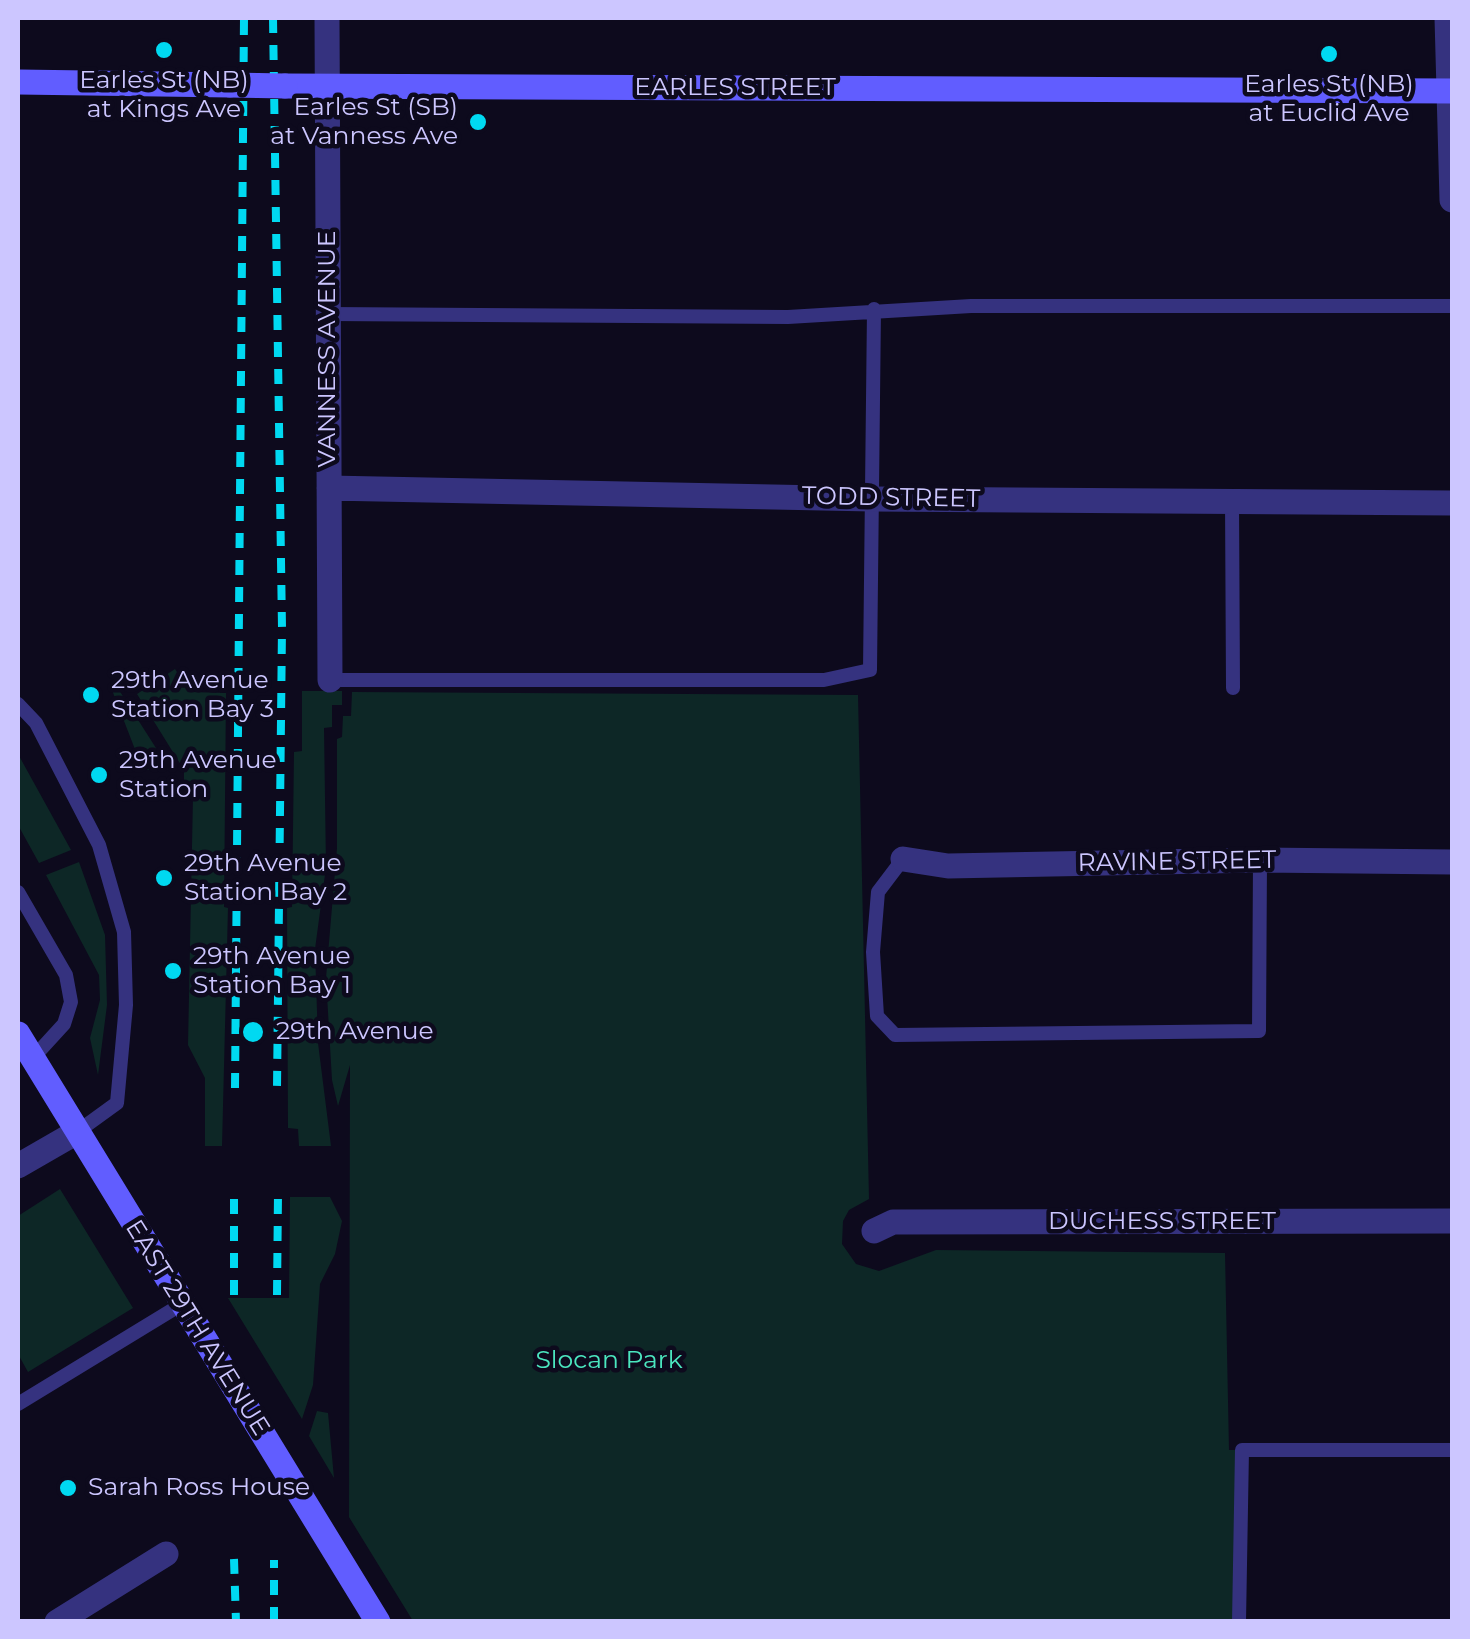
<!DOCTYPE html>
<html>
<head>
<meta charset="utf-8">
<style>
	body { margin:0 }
	#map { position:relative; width:1470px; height:1639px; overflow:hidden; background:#0d0a1d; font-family:Montserrat,sans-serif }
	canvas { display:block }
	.frame { position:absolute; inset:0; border:20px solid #ccc6ff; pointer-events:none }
</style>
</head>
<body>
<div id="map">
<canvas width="1470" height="1639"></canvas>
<div class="frame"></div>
</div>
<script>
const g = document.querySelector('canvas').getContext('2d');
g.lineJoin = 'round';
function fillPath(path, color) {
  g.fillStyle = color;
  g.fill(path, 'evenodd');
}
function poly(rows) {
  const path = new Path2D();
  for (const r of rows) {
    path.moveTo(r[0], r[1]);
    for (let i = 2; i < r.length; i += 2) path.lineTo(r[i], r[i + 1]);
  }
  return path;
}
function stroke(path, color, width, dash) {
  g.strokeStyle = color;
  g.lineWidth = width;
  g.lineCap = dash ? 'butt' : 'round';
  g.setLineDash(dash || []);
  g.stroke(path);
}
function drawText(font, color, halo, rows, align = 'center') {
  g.font = font + ' Montserrat,sans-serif';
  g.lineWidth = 9;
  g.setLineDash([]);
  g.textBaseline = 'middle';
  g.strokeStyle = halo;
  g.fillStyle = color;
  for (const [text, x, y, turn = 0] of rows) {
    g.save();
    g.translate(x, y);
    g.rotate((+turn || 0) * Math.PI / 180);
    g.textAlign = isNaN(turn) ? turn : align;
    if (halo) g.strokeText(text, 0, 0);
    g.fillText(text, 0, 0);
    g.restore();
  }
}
const green = poly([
	[175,669,190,692,226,693,224,907,228,908,222,1146,205,1146,205,1078,188,1045,193,796,184,784,184,770,137,694],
	[112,690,119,690,170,770,143,770],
	[302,691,342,691,342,705,332,705,332,727,324,728,326,867,315,949,318,1043,331,1146,299,1146,298,1129,288,1128,287,908,292,907,294,752,302,751],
	[352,692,858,695,869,1199,849,1210,843,1221,842,1244,856,1264,879,1271,936,1250,1225,1253,1229,1450,1242,1450,1239,1621,413,1621,349,1517,350,1065,338,1106,332,1080,326,978,337,848,337,739,342,737,343,716,351,716],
	[18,754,71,850,39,863,18,825],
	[79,862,105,935,107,1005,98,1075,90,1038,100,1000,99,975,46,875],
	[60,1189,133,1308,28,1372,18,1354,18,1216],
	[290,1197,330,1197,342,1221,335,1254,320,1284,313,1385,302,1419,228,1298,289,1298],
	[317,1411,328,1413,334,1478,309,1436]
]);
const lane = poly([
	[328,314,788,317,971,306,1452,306],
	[1232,501,1233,688],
	[330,680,824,680,870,670,874,309],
	[18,704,36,723,99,845,124,932,126,1005,117,1103,77,1132],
	[903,859,878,892,873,952,877,1016,895,1035,1259,1031,1260,860],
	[18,892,66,975,71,1002,64,1024,32,1059],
	[18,1404,182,1304],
	[1239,1622,1242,1450,1452,1450]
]);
const street = poly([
	[327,18,330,680],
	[1447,18,1452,200],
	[329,488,872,499,1452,503],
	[903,859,948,866,1260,860,1452,862],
	[18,1166,77,1132],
	[874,1231,893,1222,1452,1221],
	[57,1622,166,1554]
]);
const secondary = poly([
	[18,82,230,85],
	[285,86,1452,91],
	[18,1034,378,1622]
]);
const rail = poly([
	[273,18,282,628,277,1088],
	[235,1088,244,18],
	[234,1295,234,1193],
	[277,1295,278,1194],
	[234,1559,236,1622],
	[274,1622,274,1560]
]);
const secondaryBridge = poly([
	[230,85,285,86]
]);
const markers = [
	[164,50,10,"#00d9f1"],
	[1329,54,10,"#00d9f1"],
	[478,122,10,"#00d9f1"],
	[91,695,10,"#00d9f1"],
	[99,775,10,"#00d9f1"],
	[164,878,10,"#00d9f1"],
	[173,971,10,"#00d9f1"],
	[253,1032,12,"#00d9f1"],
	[68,1488,10,"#00d9f1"]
];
const poiNames = [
	["Earles St (NB)",164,81,"center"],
	["at Kings Ave",164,110,"center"],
	["Earles St (NB)",1329,85,"center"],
	["at Euclid Ave",1329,114,"center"],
	["Earles St (SB)",458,108,"right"],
	["at Vanness Ave",458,137,"right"],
	["29th Avenue",111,681],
	["Station Bay 3",111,710],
	["29th Avenue",119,761],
	["Station",119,790],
	["29th Avenue",184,864],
	["Station Bay 2",184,893],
	["29th Avenue",193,957],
	["Station Bay 1",193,986],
	["29th Avenue",276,1032],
	["Sarah Ross House",88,1488]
];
const streetNames = [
	["EARLES STREET",735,88],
	["VANNESS AVENUE",328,349,-90],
	["TODD STREET",891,498,1],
	["RAVINE STREET",1177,862,-1],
	["DUCHESS STREET",1162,1222],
	["EAST 29TH AVENUE",197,1328,58]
];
const parkNames = [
	["Slocan Park",609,1361]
];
fillPath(green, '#0d2726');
stroke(lane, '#35327f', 14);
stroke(street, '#35327f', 25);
stroke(secondary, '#615dff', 25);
stroke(rail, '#00d9f1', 8, [15, 12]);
stroke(secondaryBridge, '#615dff', 25);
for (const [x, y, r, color] of markers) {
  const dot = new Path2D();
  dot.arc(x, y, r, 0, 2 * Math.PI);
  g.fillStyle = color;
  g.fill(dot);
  stroke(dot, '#0d0a1d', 4);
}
drawText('25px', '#ccc6ff', '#0d0a1d', poiNames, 'left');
drawText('25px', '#ccc6ff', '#0d0a1d', streetNames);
drawText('25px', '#4be6bf', '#0d0a1d', parkNames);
</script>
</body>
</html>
